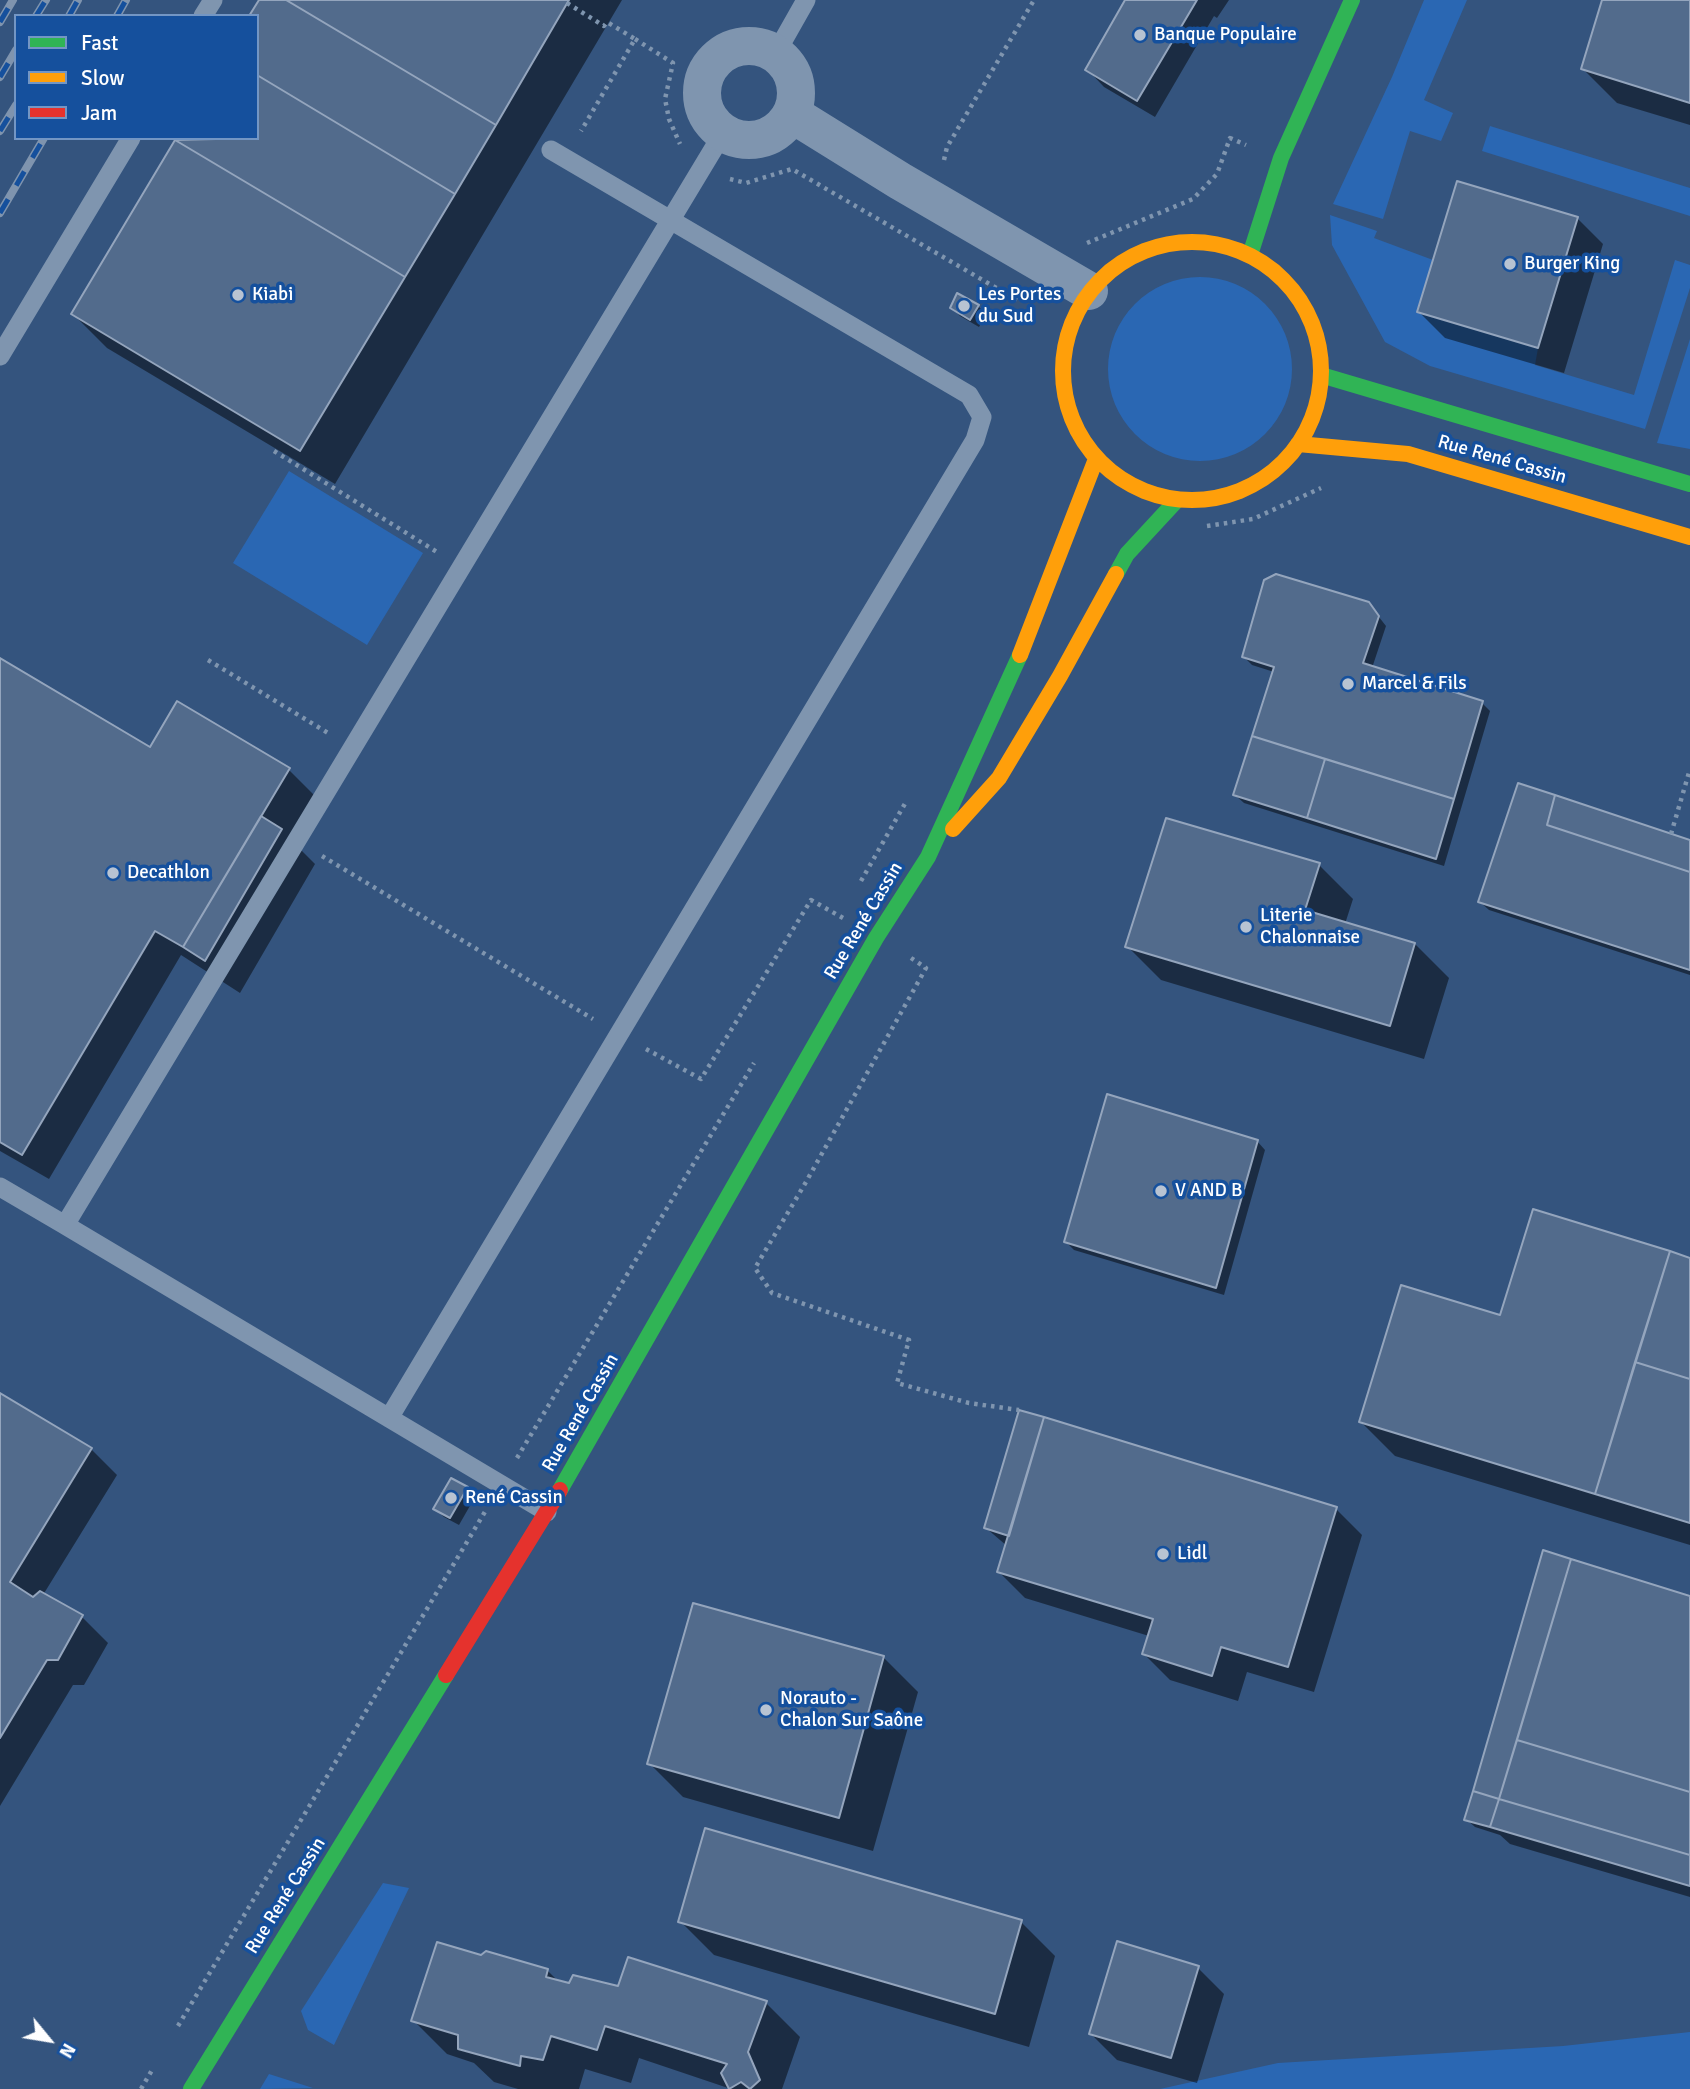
<!DOCTYPE html>
<html>
<head>
<meta charset="utf-8">
<style>
	body { margin:0 }
	#map { position:relative; width:1690px; height:2089px; overflow:hidden; background:#34547e; font-family:Signika,sans-serif }
	canvas { display:block }
	.legend { position:absolute; left:14px; top:14px; width:245px; height:126px; box-sizing:border-box; background:#15509d; border:2px solid #7396c4; margin:0; padding:9px 12px; list-style:none; font-size:21px; color:#fff }
	.legend li { display:flex; align-items:center; gap:14px; height:35px }
	.legend b { width:35px; border:2px solid #7396c4 }
	.north { position:absolute; left:14px; top:2005px; width:70px; height:70px; -webkit-text-stroke:5px #15509d; paint-order:stroke; rotate:120deg; font-size:19px; font-weight:700; line-height:28px; text-align:center; color:#fff }
	.north::after { content:''; display:block; margin:auto; width:24px; height:32px; background:#fff; clip-path:polygon(50% 0,100% 100%,50% 72%,0 100%) }
</style>
</head>
<body>
<div id="map">
<canvas width="1690" height="2089"></canvas>
<ul class="legend">
<li><b style="height:9px;background:#30b455"></b>Fast</li>
<li><b style="height:9px;background:#ff9f0a"></b>Slow</li>
<li><b style="height:9px;background:#e5322d"></b>Jam</li>
</ul>
<div class="north">N</div>
</div>
<script>
const g = document.querySelector('canvas').getContext('2d');
g.lineJoin = 'round';
function fillPath(path, color) {
  g.fillStyle = color;
  g.fill(path, 'evenodd');
}
function poly(rows) {
  const path = new Path2D();
  for (const r of rows) {
    if (r.length === 3) {
      path.moveTo(r[0] + r[2], r[1]);
      path.arc(r[0], r[1], r[2], 0, 2 * Math.PI);
      continue;
    }
    path.moveTo(r[0], r[1]);
    for (let i = 2; i < r.length; i += 2) path.lineTo(r[i], r[i + 1]);
  }
  return path;
}
function stroke(path, color, width, dash) {
  g.strokeStyle = color;
  g.lineWidth = width;
  g.lineCap = dash ? 'butt' : 'round';
  g.setLineDash(dash || []);
  g.stroke(path);
}
function drawText(font, color, halo, rows, align = 'center') {
  g.font = font + ' Signika,sans-serif';
  g.lineWidth = 7;
  g.setLineDash([]);
  g.textBaseline = 'middle';
  g.strokeStyle = halo;
  g.fillStyle = color;
  for (const [text, x, y, turn = 0] of rows) {
    g.save();
    g.translate(x, y);
    g.rotate((+turn || 0) * Math.PI / 180);
    g.textAlign = isNaN(turn) ? turn : align;
    if (halo) g.strokeText(text, 0, 0);
    g.fillText(text, 0, 0);
    g.restore();
  }
}
const green = poly([
	[1424,0,1467,0,1424,100,1453,113,1441,141,1410,131,1383,219,1333,204,1392,77],
	[1490,126,1690,188,1690,216,1482,151],
	[1330,215,1377,231,1374,238,1433,260,1417,312,1538,348,1535,365,1634,395,1675,260,1690,265,1690,288,1645,429,1430,366,1385,342,1332,245],
	[1200,369,92],
	[1690,339,1690,449,1657,443],
	[289,471,423,553,367,645,233,563],
	[383,1883,409,1888,334,2045,308,2030,301,2011],
	[1690,2032,1690,2089,1160,2089,1278,2063,1563,2046],
	[269,2074,313,2088,260,2089]
]);
const shadow = poly([
	[259,0,622,0,335,484,107,348,73,314,177,138,257,138],
	[1127,0,1229,0,1217,18,1214,16,1155,117,1104,87,1087,69],
	[1604,0,1690,0,1690,125,1617,103,1583,69],
	[1577,218,1603,244,1564,373,1445,338,1419,312],
	[978,306,986,314,979,327,960,316,952,307],
	[1368,603,1386,626,1372,668,1482,703,1490,711,1444,866,1244,803,1235,795,1274,672,1252,665,1244,657],
	[0,660,151,749,288,769,314,795,289,838,315,864,240,993,181,955,49,1179,0,1151],
	[1690,841,1690,975,1489,910,1480,902],
	[1319,865,1353,899,1345,924,1415,944,1449,978,1424,1059,1161,980,1127,946],
	[1257,1141,1265,1150,1224,1295,1074,1250,1066,1242],
	[1690,1260,1690,1545,1395,1456,1361,1422,1502,1317],
	[0,1395,91,1449,117,1475,43,1595,82,1617,108,1643,84,1685,73,1685,0,1806],
	[467,1489,475,1497,459,1525,444,1517,435,1509],
	[1336,1509,1362,1535,1314,1692,1247,1672,1238,1701,1170,1680,1144,1654,1149,1636,1025,1598,999,1572,1007,1546,986,1528],
	[1544,1552,1690,1598,1690,1897,1510,1844,1500,1835,1475,1827,1466,1819],
	[694,1605,884,1658,918,1692,873,1851,683,1797,649,1763],
	[680,1921,1021,1922,1055,1956,1029,2047,714,1955],
	[481,1957,547,1970,559,1982,570,1985,766,2003,800,2037,782,2089,731,2089,639,2058,631,2083,585,2069,579,2089,518,2089,494,2082,474,2063,447,2054,413,2020],
	[1198,1968,1224,1994,1197,2083,1117,2060,1091,2034]
]);
const building = poly([
	[259,0,286,0,496,125,455,194,257,75,257,16,249,16,259,0],
	[286,0,569,0,496,125,286,0],
	[1125,0,1197,0,1137,101,1085,70,1125,0],
	[1602,0,1690,0,1690,103,1581,69,1602,0],
	[257,75,455,194,405,277,175,140,257,138,257,75],
	[175,140,405,277,300,451,71,314,175,140],
	[1457,181,1578,217,1538,348,1417,312,1457,181],
	[957,293,979,305,970,320,950,308,957,293],
	[1276,574,1369,602,1379,616,1363,663,1483,701,1454,799,1252,736,1274,667,1242,657,1264,580,1276,574],
	[0,658,150,747,177,701,290,768,183,947,155,931,22,1155,0,1142,0,658],
	[1252,736,1325,759,1307,818,1233,795,1252,736],
	[1325,759,1454,799,1436,859,1307,818,1325,759],
	[1518,783,1555,795,1547,825,1690,872,1690,970,1478,902,1518,783],
	[1555,795,1690,840,1690,872,1547,825,1555,795],
	[261,816,282,829,205,961,183,947,261,816],
	[1166,818,1320,863,1305,910,1415,943,1390,1026,1125,947,1166,818],
	[1107,1094,1258,1140,1216,1288,1064,1242,1107,1094],
	[1533,1209,1670,1251,1595,1494,1359,1422,1401,1285,1500,1315,1533,1209],
	[1670,1251,1690,1258,1690,1379,1635,1362,1670,1251],
	[1635,1362,1690,1379,1690,1523,1595,1494,1635,1362],
	[0,1393,92,1448,10,1582,33,1597,40,1591,83,1615,58,1660,47,1660,0,1738,0,1393],
	[1019,1410,1044,1417,1009,1536,984,1528,1019,1410],
	[1044,1417,1337,1507,1288,1667,1221,1647,1212,1676,1142,1654,1153,1619,997,1572,1044,1417],
	[451,1478,468,1487,450,1518,433,1509,451,1478],
	[1543,1550,1571,1559,1499,1799,1473,1791,1543,1550],
	[1571,1559,1690,1596,1690,1792,1517,1740,1571,1559],
	[693,1603,884,1656,839,1818,647,1764,693,1603],
	[1517,1740,1690,1792,1690,1855,1499,1799,1517,1740],
	[1473,1791,1499,1799,1490,1827,1464,1820,1473,1791],
	[1499,1799,1690,1855,1690,1886,1490,1827,1499,1799],
	[705,1828,1022,1920,995,2014,678,1922,705,1828],
	[1117,1941,1199,1966,1171,2058,1089,2034,1117,1941],
	[437,1942,481,1955,486,1951,548,1969,546,1977,569,1983,573,1975,618,1986,628,1957,767,2001,748,2052,760,2080,750,2089,741,2082,729,2089,721,2073,727,2064,605,2026,597,2050,551,2036,543,2060,521,2056,520,2066,458,2049,458,2035,411,2021,437,1942]
]);
const path = poly([
	[567,3,604,26,607,22,635,39,581,131],
	[635,39,673,63,665,99,669,119,680,144],
	[944,160,947,147,1034,0],
	[730,179,746,183,792,169,1017,300],
	[1087,243,1193,199,1217,174,1230,138,1246,145],
	[274,451,437,552],
	[1207,526,1253,519,1321,488],
	[208,660,328,733],
	[1671,834,1690,769],
	[322,856,593,1019],
	[861,881,907,800],
	[911,958,926,968,806,1182,755,1268,772,1293,909,1340,897,1383,969,1403,1019,1410],
	[646,1049,701,1079,811,900,843,918],
	[517,1458,754,1063],
	[178,2026,486,1510],
	[141,2089,152,2070]
]);
const lane = poly([
	[203,16,213,0],
	[776,53,806,0],
	[0,356,131,138],
	[0,1187,65,1225],
	[389,1418,975,440,982,417,969,395,551,150],
	[547,1512,65,1225,723,133]
]);
const street = poly([
	[749,93,47],
	[792,114,900,181,1089,291]
]);
const fast = poly([
	[1250,255,1281,158,1352,0],
	[1321,375,1690,484],
	[1116,574,1127,554,1177,500],
	[560,1490,876,938,928,857,1020,655],
	[191,2089,446,1675]
]);
const slow = poly([
	[1192,371,129],
	[1298,444,1408,454,1690,537],
	[1020,655,1096,459],
	[953,829,999,778,1060,676,1116,574]
]);
const jam = poly([
	[446,1675,560,1490]
]);
const rail = poly([
	[36,16,46,0],
	[69,16,78,0],
	[117,16,126,0],
	[0,22,13,0],
	[0,77,16,50],
	[0,131,16,105],
	[0,213,44,138]
]);
const markers = [
	[1140,35,7,"#b8c3d2"],
	[1510,264,7,"#b8c3d2"],
	[238,295,7,"#b8c3d2"],
	[964,306,7,"#b8c3d2"],
	[1348,684,7,"#b8c3d2"],
	[113,873,7,"#b8c3d2"],
	[1246,927,7,"#b8c3d2"],
	[1161,1191,7,"#b8c3d2"],
	[451,1498,7,"#b8c3d2"],
	[1163,1554,7,"#b8c3d2"],
	[766,1710,7,"#b8c3d2"]
];
const poiNames = [
	["Banque Populaire",1154,35],
	["Burger King",1524,264],
	["Kiabi",252,295],
	["Les Portes",978,295],
	["du Sud",978,317],
	["Marcel & Fils",1362,684],
	["Decathlon",127,873],
	["Literie",1260,916],
	["Chalonnaise",1260,938],
	["V AND B",1175,1191],
	["René Cassin",465,1498],
	["Lidl",1177,1554],
	["Norauto -",780,1699],
	["Chalon Sur Saône",780,1721]
];
const streetNames = [
	["Rue René Cassin",1502,460,16],
	["Rue René Cassin",864,921,-59],
	["Rue René Cassin",581,1413,-60],
	["Rue René Cassin",286,1896,-58]
];
fillPath(green, '#2a67b3');
fillPath(shadow, '#0007');
fillPath(building, '#526b8c');
stroke(building, '#94a5bd', 2);
stroke(path, '#7f95af', 4.5, [3.5, 5]);
stroke(lane, '#7f95af', 19);
stroke(street, '#7f95af', 38);
stroke(fast, '#30b455', 16);
stroke(slow, '#ff9f0a', 16);
stroke(jam, '#e5322d', 16);
stroke(rail, '#7f94ae', 8);
stroke(rail, '#15509d', 5, [16]);
for (const [x, y, r, color] of markers) {
  const dot = new Path2D();
  dot.arc(x, y, r, 0, 2 * Math.PI);
  g.fillStyle = color;
  g.fill(dot);
  stroke(dot, '#15509d', 2.5);
}
drawText('19px', '#fff', '#15509d', poiNames, 'left');
drawText('19px', '#fff', '#15509d', streetNames);
</script>
</body>
</html>
